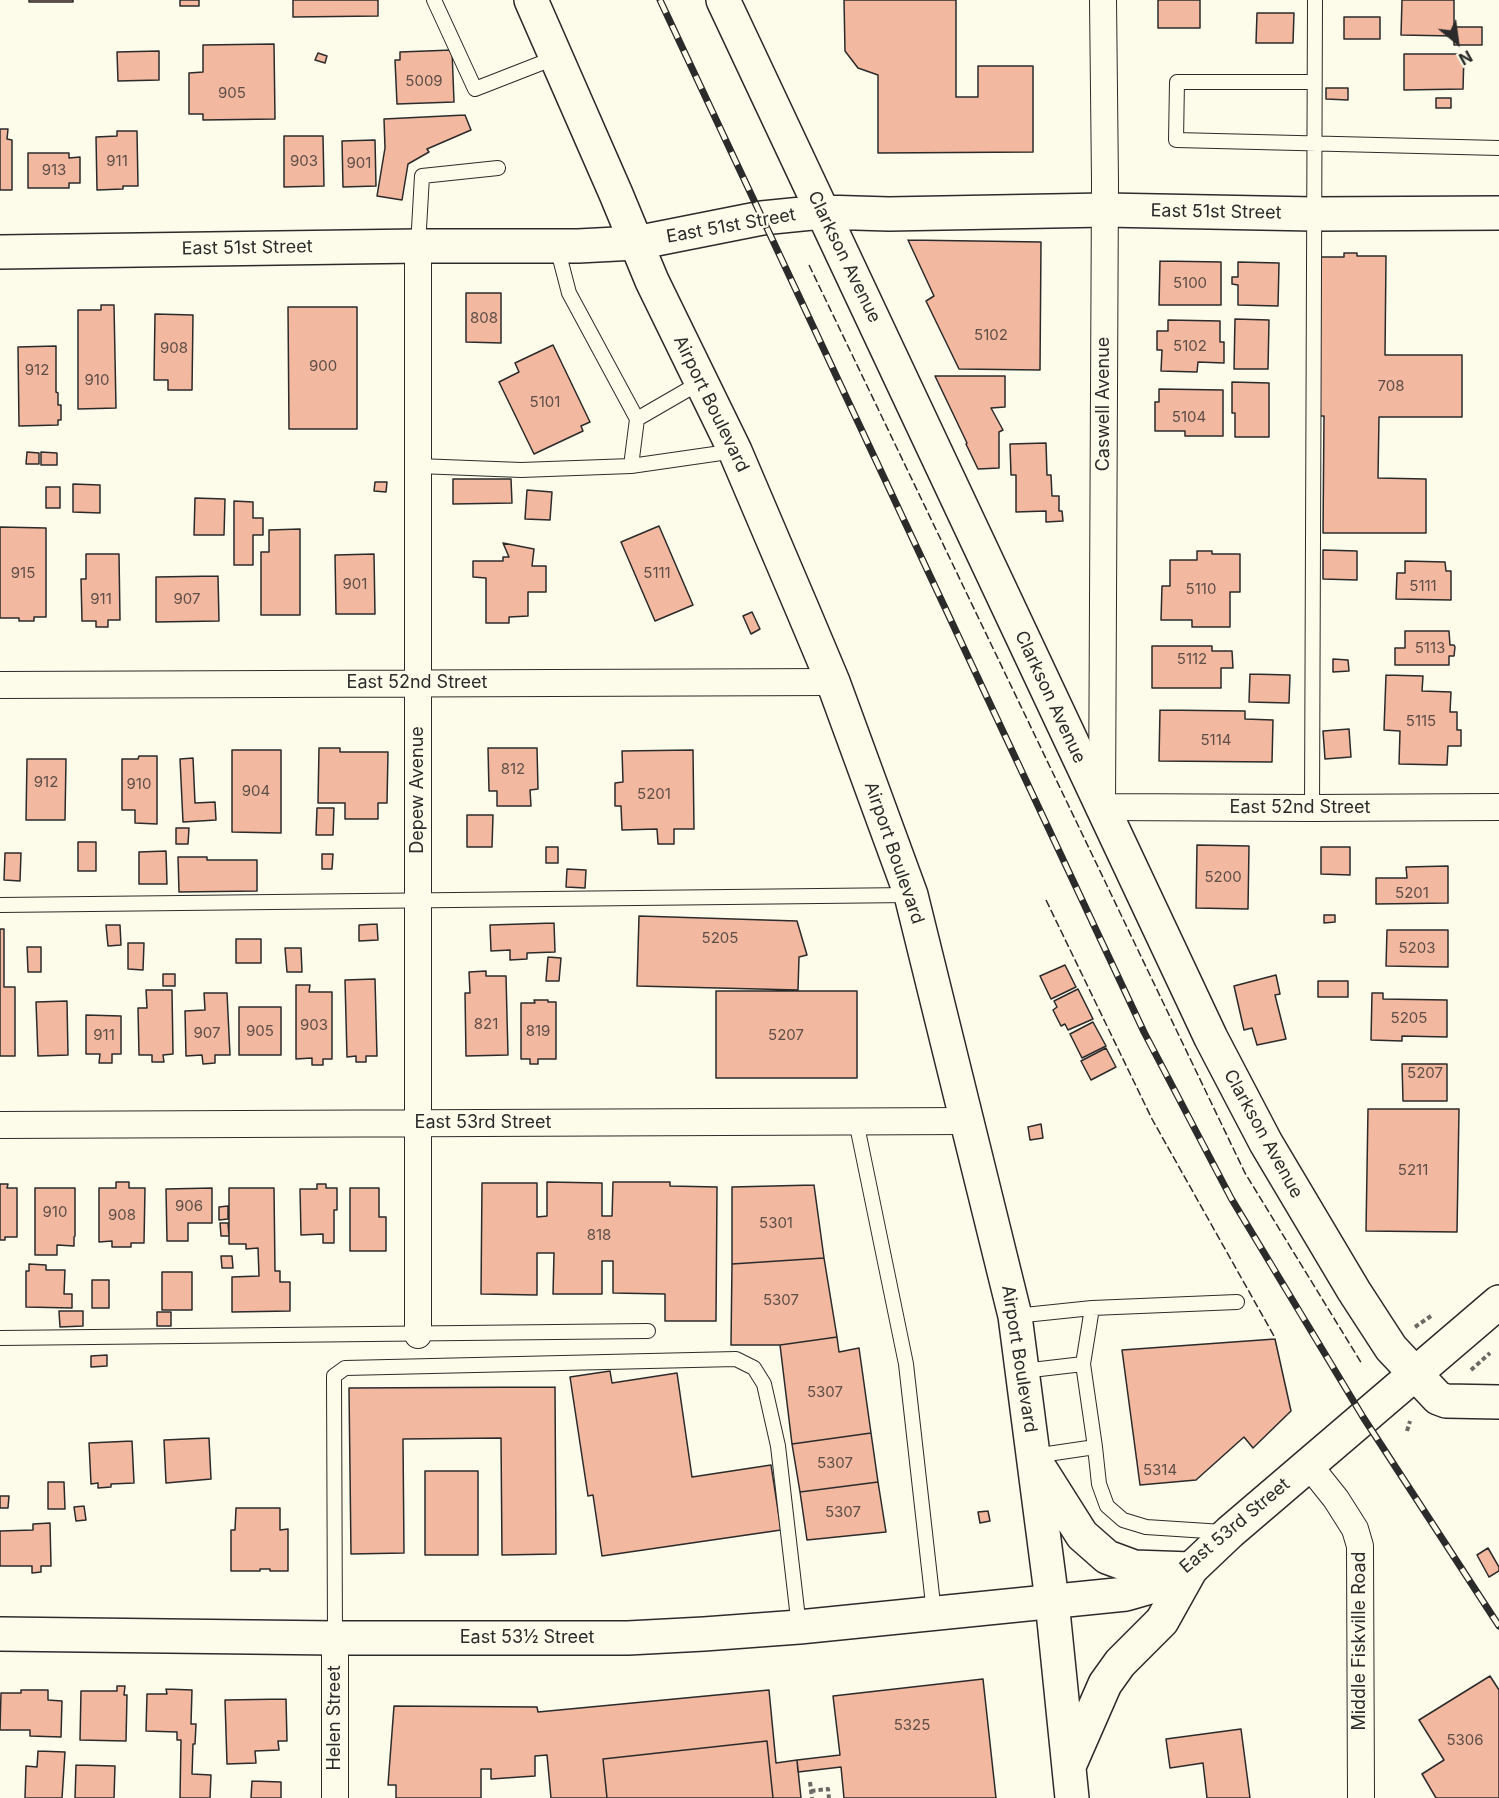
<!DOCTYPE html>
<html>
<head>
<meta charset="utf-8">
<style>
	body { margin:0 }
	#map { position:relative; width:1499px; height:1798px; overflow:hidden; background:#fdfbea; font-family:Inter,sans-serif }
	canvas { display:block }
	.north { position:absolute; left:1427px; top:12px; width:60px; height:60px; -webkit-text-stroke:4px #fdfbea; paint-order:stroke; rotate:151deg; font-size:16px; font-weight:700; line-height:24px; text-align:center; color:#2b2b2b }
	.north::after { content:''; display:block; margin:auto; width:21px; height:27px; background:#2b2b2b; clip-path:polygon(50% 0,100% 100%,50% 72%,0 100%) }
</style>
</head>
<body>
<div id="map">
<canvas width="1499" height="1798"></canvas>
<div class="north">N</div>
</div>
<script>
const g = document.querySelector('canvas').getContext('2d');
g.lineJoin = 'round';
function fillPath(path, color) {
  g.fillStyle = color;
  g.fill(path, 'evenodd');
}
function poly(rows) {
  const path = new Path2D();
  for (const r of rows) {
    path.moveTo(r[0], r[1]);
    for (let i = 2; i < r.length; i += 2) path.lineTo(r[i], r[i + 1]);
  }
  return path;
}
function stroke(path, color, width, dash) {
  g.strokeStyle = color;
  g.lineWidth = width;
  g.lineCap = dash ? 'butt' : 'round';
  g.setLineDash(dash || []);
  g.stroke(path);
}
function drawText(font, color, halo, rows, align = 'center') {
  g.font = font + ' Inter,sans-serif';
  g.lineWidth = 4.5;
  g.setLineDash([]);
  g.textBaseline = 'middle';
  g.strokeStyle = halo;
  g.fillStyle = color;
  for (const [text, x, y, turn = 0] of rows) {
    g.save();
    g.translate(x, y);
    g.rotate((+turn || 0) * Math.PI / 180);
    g.textAlign = isNaN(turn) ? turn : align;
    if (halo) g.strokeText(text, 0, 0);
    g.fillText(text, 0, 0);
    g.restore();
  }
}
const building = poly([
	[29,0,73,0,73,2,29,2,29,0],
	[180,0,199,0,199,6,180,6,180,0],
	[293,0,378,0,378,16,293,17,293,0],
	[844,0,956,0,956,97,978,97,978,66,1033,66,1033,152,878,153,878,75,858,68,845,51,844,0],
	[1158,0,1200,0,1200,28,1158,28,1158,0],
	[1402,0,1454,0,1454,27,1482,27,1482,45,1454,45,1454,36,1401,35,1402,0],
	[1257,13,1294,13,1293,43,1256,43,1257,13],
	[1344,17,1380,17,1380,39,1344,39,1344,17],
	[274,44,275,119,203,120,203,114,189,114,189,73,203,72,203,45,274,44],
	[452,50,454,102,397,104,395,60,400,60,400,52,452,50],
	[159,51,159,80,118,81,117,52,159,51],
	[318,53,327,56,325,63,315,60,318,53],
	[1404,54,1464,54,1463,89,1404,90,1404,54],
	[1326,88,1348,88,1348,100,1326,99,1326,88],
	[1436,98,1451,98,1451,108,1436,108,1436,98],
	[465,115,471,130,427,149,429,152,408,164,402,200,377,196,385,148,384,119,465,115],
	[0,129,8,129,7,139,12,140,12,190,0,190,0,129],
	[117,131,137,131,138,186,123,186,123,189,97,190,96,137,117,136,117,131],
	[284,136,323,136,324,186,284,187,284,136],
	[375,140,376,186,343,187,342,141,375,140],
	[28,153,69,153,69,158,80,157,80,183,69,183,69,188,28,188,28,153],
	[908,240,1041,242,1040,370,959,369,926,301,934,296,908,240],
	[1344,253,1357,253,1357,256,1386,256,1385,355,1462,355,1462,417,1379,417,1378,478,1426,479,1426,533,1323,533,1324,416,1320,416,1319,257,1344,257,1344,253],
	[1160,261,1221,262,1221,305,1159,305,1160,261],
	[1238,262,1279,263,1278,306,1238,305,1238,285,1232,284,1232,277,1238,277,1238,262],
	[466,293,501,293,501,343,466,342,466,293],
	[101,305,114,305,116,408,78,409,78,310,101,310,101,305],
	[288,307,357,307,357,429,289,429,288,307],
	[155,314,193,315,192,390,168,390,168,380,154,380,155,314],
	[1235,319,1269,320,1268,369,1234,369,1235,319],
	[1168,320,1220,321,1220,342,1224,342,1224,363,1198,362,1197,372,1161,371,1162,350,1157,350,1157,331,1168,331,1168,320],
	[553,345,590,422,581,426,583,431,534,454,499,382,519,372,515,363,553,345],
	[56,346,56,392,58,393,58,405,61,405,61,420,58,420,58,425,19,426,18,347,56,346],
	[935,376,1005,376,1005,407,991,408,1003,430,999,432,999,468,978,469,966,444,967,443,935,376],
	[1232,382,1269,383,1269,437,1235,437,1235,413,1232,413,1232,382],
	[1159,389,1223,390,1223,436,1185,436,1185,431,1155,431,1155,402,1159,402,1159,389],
	[1046,443,1047,475,1051,475,1052,496,1059,496,1059,511,1062,511,1063,521,1046,522,1046,511,1016,512,1016,475,1011,475,1010,444,1046,443],
	[27,452,39,453,39,464,26,464,27,452],
	[41,452,57,453,57,465,41,465,41,452],
	[453,479,511,479,512,503,453,504,453,479],
	[375,482,387,482,386,492,374,491,375,482],
	[73,484,100,485,100,513,73,512,73,484],
	[46,487,60,487,60,508,46,508,46,487],
	[527,490,552,492,550,520,525,519,527,490],
	[195,498,225,499,224,535,194,535,195,498],
	[234,501,253,502,253,518,263,518,263,535,253,535,253,565,234,565,234,501],
	[659,526,693,605,655,621,621,542,659,526],
	[0,527,46,528,46,617,34,617,34,621,19,621,19,618,0,618,0,527],
	[300,529,300,615,261,615,261,552,269,552,269,530,300,529],
	[503,543,534,549,532,566,546,566,546,592,528,592,528,616,509,617,509,623,486,623,486,578,473,577,473,561,503,561,503,557,509,557,503,543],
	[1323,550,1357,551,1357,580,1323,579,1323,550],
	[1197,551,1212,551,1212,554,1240,554,1240,592,1230,592,1230,627,1192,627,1192,620,1161,620,1162,586,1170,586,1170,560,1197,560,1197,551],
	[86,554,119,554,120,620,108,620,108,627,96,627,96,621,82,621,81,579,86,579,86,554],
	[374,554,375,614,336,614,335,555,374,554],
	[1405,561,1445,562,1446,571,1451,571,1451,600,1396,599,1397,573,1405,573,1405,561],
	[218,576,219,621,156,622,156,577,218,576],
	[752,612,760,629,751,634,743,616,752,612],
	[1405,631,1449,631,1450,645,1454,645,1455,647,1454,656,1449,656,1449,665,1395,665,1395,648,1405,648,1405,631],
	[1152,646,1212,646,1212,651,1232,651,1233,668,1221,668,1221,688,1152,688,1152,646],
	[1333,659,1348,660,1349,671,1333,672,1333,659],
	[1250,674,1290,675,1289,703,1249,702,1250,674],
	[1386,675,1423,676,1422,691,1451,692,1450,712,1457,712,1457,730,1461,730,1461,746,1448,746,1447,765,1399,764,1400,731,1384,730,1386,675],
	[1160,710,1245,711,1245,719,1273,720,1272,762,1159,761,1160,710],
	[1349,729,1351,757,1325,759,1323,731,1349,729],
	[319,748,340,748,340,752,388,752,387,803,378,803,378,819,345,819,345,803,318,803,319,748],
	[488,748,537,748,538,789,530,790,531,806,497,806,497,791,489,791,488,748],
	[232,750,281,750,281,833,232,832,232,750],
	[693,750,694,829,674,829,674,844,658,844,657,829,622,830,621,806,615,806,615,783,623,782,622,751,693,750],
	[139,756,157,756,157,824,135,823,135,810,122,810,122,759,138,759,139,756],
	[193,758,195,803,215,802,216,820,183,822,180,759,193,758],
	[27,759,66,759,65,820,26,820,27,759],
	[317,808,334,808,333,835,316,835,317,808],
	[467,815,493,815,492,847,467,847,467,815],
	[176,828,189,828,188,844,176,844,176,828],
	[78,842,96,842,96,871,78,871,78,842],
	[1197,845,1249,846,1248,909,1196,908,1197,845],
	[546,847,558,847,558,863,546,863,546,847],
	[1321,847,1350,847,1350,875,1321,874,1321,847],
	[166,851,167,884,139,884,139,852,166,851],
	[5,853,21,853,20,881,4,880,5,853],
	[322,854,333,854,332,869,322,869,322,854],
	[178,857,207,857,207,860,257,860,257,891,179,892,178,857],
	[1448,866,1448,903,1376,904,1376,878,1407,878,1406,867,1448,866],
	[567,869,586,870,585,888,566,887,567,869],
	[1324,915,1335,915,1335,922,1324,923,1324,915],
	[639,916,797,921,807,955,799,957,798,990,637,986,639,916],
	[554,923,555,952,527,953,527,959,510,960,510,950,491,951,490,925,554,923],
	[377,924,378,940,359,941,359,925,377,924],
	[106,925,120,925,121,945,108,946,106,925],
	[0,929,4,929,4,987,15,987,15,1056,0,1056,0,929],
	[1387,930,1448,930,1448,967,1386,966,1387,930],
	[236,939,261,939,261,963,236,963,236,939],
	[128,943,144,943,143,970,128,969,128,943],
	[27,947,41,947,41,972,28,972,27,947],
	[285,948,301,948,302,972,287,972,285,948],
	[548,957,561,958,559,981,546,981,548,957],
	[1065,965,1076,987,1051,999,1040,976,1065,965],
	[486,971,486,976,506,976,508,1055,466,1056,465,993,470,993,469,972,486,971],
	[163,974,175,974,175,986,163,986,163,974],
	[1276,975,1280,994,1275,995,1286,1039,1257,1045,1252,1028,1244,1030,1234,986,1276,975],
	[375,979,377,1056,366,1056,366,1062,356,1062,356,1056,347,1057,345,980,375,979],
	[1318,981,1348,981,1348,997,1318,997,1318,981],
	[296,985,310,985,309,992,332,992,332,1059,323,1059,323,1065,312,1065,312,1058,296,1059,296,985],
	[1078,989,1093,1019,1068,1030,1065,1024,1061,1026,1053,1010,1057,1007,1054,1001,1078,989],
	[146,990,172,990,173,1054,163,1055,164,1062,152,1062,152,1055,139,1055,138,1008,147,1008,146,990],
	[716,991,857,991,857,1078,716,1078,716,991],
	[204,993,227,993,230,1055,215,1055,215,1063,203,1064,202,1055,186,1056,185,1011,205,1010,204,993],
	[1372,993,1383,993,1383,999,1447,1000,1447,1037,1402,1036,1402,1041,1371,1040,1372,993],
	[534,1000,548,1000,548,1002,556,1002,556,1059,538,1059,538,1064,530,1064,530,1059,521,1059,521,1003,535,1003,534,1000],
	[67,1001,68,1055,38,1056,36,1002,67,1001],
	[239,1007,281,1007,281,1055,239,1055,239,1007],
	[86,1015,121,1016,121,1054,112,1054,112,1063,99,1063,100,1054,86,1054,86,1015],
	[1093,1022,1106,1046,1082,1058,1070,1034,1093,1022],
	[1106,1048,1116,1067,1091,1080,1081,1061,1106,1048],
	[1402,1064,1447,1064,1447,1101,1403,1101,1402,1064],
	[1368,1109,1459,1109,1457,1232,1366,1231,1368,1109],
	[1041,1124,1043,1138,1030,1140,1028,1127,1041,1124],
	[116,1182,129,1182,129,1188,145,1188,144,1243,131,1243,131,1247,112,1247,112,1241,99,1242,99,1188,116,1188,116,1182],
	[547,1182,602,1183,602,1216,612,1216,613,1182,670,1182,670,1186,717,1187,716,1321,665,1321,665,1294,613,1293,613,1261,602,1261,602,1294,553,1294,554,1253,537,1253,537,1295,481,1294,482,1183,537,1183,537,1217,547,1216,547,1182],
	[0,1184,8,1184,7,1188,17,1188,17,1237,5,1237,5,1240,0,1240,0,1184],
	[317,1184,326,1184,326,1188,337,1188,337,1210,334,1210,334,1243,323,1243,323,1234,301,1235,300,1189,317,1189,317,1184],
	[814,1185,824,1258,732,1264,732,1187,814,1185],
	[35,1188,75,1188,75,1236,74,1237,74,1246,57,1245,57,1255,35,1255,35,1188],
	[212,1188,212,1223,188,1223,188,1241,167,1241,166,1189,212,1188],
	[229,1188,274,1188,275,1271,280,1271,280,1282,290,1282,290,1311,232,1312,232,1277,259,1276,258,1248,246,1249,246,1244,229,1244,229,1188],
	[350,1188,379,1188,379,1217,386,1217,386,1251,350,1251,350,1188],
	[228,1206,228,1219,219,1220,219,1207,228,1206],
	[220,1223,228,1223,229,1236,221,1236,220,1223],
	[221,1256,232,1256,233,1268,222,1268,221,1256],
	[824,1258,837,1337,780,1345,731,1345,732,1264,824,1258],
	[29,1264,46,1265,46,1270,65,1270,64,1294,72,1294,72,1308,26,1307,26,1271,29,1271,29,1264],
	[162,1272,192,1272,192,1310,162,1310,162,1272],
	[92,1280,109,1280,109,1308,92,1308,92,1280],
	[59,1311,83,1311,83,1326,60,1327,59,1311],
	[157,1312,171,1312,171,1326,157,1326,157,1312],
	[837,1337,839,1352,859,1348,871,1433,792,1444,780,1345,837,1337],
	[1275,1339,1291,1411,1253,1448,1244,1437,1196,1480,1140,1485,1122,1350,1275,1339],
	[107,1355,107,1366,91,1367,91,1356,107,1355],
	[610,1371,612,1383,677,1373,692,1477,771,1465,781,1530,602,1556,593,1495,588,1496,570,1377,610,1371],
	[555,1387,556,1554,502,1555,501,1438,403,1439,404,1553,351,1554,349,1388,555,1387],
	[871,1433,878,1482,800,1492,792,1444,871,1433],
	[209,1438,211,1479,166,1483,164,1440,209,1438],
	[132,1441,134,1483,111,1484,111,1487,98,1488,98,1483,91,1484,89,1443,132,1441],
	[425,1471,478,1471,478,1555,425,1555,425,1471],
	[48,1482,64,1482,65,1509,48,1509,48,1482],
	[878,1482,886,1532,807,1540,800,1492,878,1482],
	[0,1496,9,1496,8,1508,0,1508,0,1496],
	[84,1506,86,1520,76,1521,74,1507,84,1506],
	[236,1508,280,1508,280,1530,288,1529,288,1571,270,1571,270,1569,260,1569,260,1571,231,1571,231,1530,235,1530,236,1508],
	[988,1511,990,1521,980,1523,978,1512,988,1511],
	[50,1523,51,1566,41,1566,41,1572,32,1573,32,1566,0,1566,0,1531,33,1530,33,1524,50,1523],
	[1488,1548,1499,1567,1499,1571,1489,1577,1477,1555,1488,1548],
	[1490,1676,1499,1690,1499,1798,1436,1798,1422,1774,1444,1760,1419,1720,1490,1676],
	[983,1679,996,1798,844,1798,841,1767,798,1772,797,1760,840,1755,833,1696,983,1679],
	[117,1686,125,1686,124,1695,127,1695,126,1741,80,1740,81,1691,117,1691,117,1686],
	[166,1689,192,1690,191,1724,196,1724,195,1744,193,1744,192,1774,211,1775,210,1798,180,1798,181,1740,177,1740,177,1732,146,1731,147,1694,167,1694,166,1689],
	[21,1690,48,1690,48,1700,62,1701,61,1737,30,1736,30,1730,0,1730,1,1693,21,1693,21,1690],
	[769,1690,776,1763,797,1760,801,1798,773,1798,767,1741,603,1759,607,1798,551,1798,547,1755,535,1756,535,1776,491,1779,491,1769,481,1769,481,1798,396,1798,396,1785,388,1785,394,1706,537,1707,538,1712,769,1690],
	[286,1699,287,1741,278,1741,279,1750,255,1751,256,1763,227,1764,225,1700,286,1699],
	[1241,1729,1250,1798,1207,1798,1203,1763,1170,1768,1166,1739,1241,1729],
	[767,1741,773,1798,607,1798,603,1759,767,1741],
	[38,1751,65,1752,62,1798,25,1798,26,1766,37,1767,38,1751],
	[76,1765,115,1766,114,1798,75,1798,76,1765],
	[252,1781,281,1782,281,1798,251,1798,252,1781]
]);
const path = poly([
	[1415,1327,1431,1316],
	[1471,1370,1490,1353],
	[1407,1431,1410,1421],
	[810,1782,812,1798],
	[811,1791,828,1789,829,1798]
]);
const lane = poly([
	[434,0,475,89,557,57],
	[1314,82,1177,82,1176,140,1499,148],
	[418,246,422,176,498,168],
	[557,247,569,293,637,419],
	[418,466,521,470,631,466,735,451],
	[631,466,637,419,701,382],
	[1312,808,1315,0],
	[0,905,910,895],
	[856,1121,906,1364,934,1613],
	[1015,1316,1092,1308,1237,1302],
	[0,1338,648,1331],
	[1083,1364,1092,1308],
	[1023,1371,1083,1364,1095,1447,1034,1456],
	[1095,1447,1099,1484,1107,1506,1123,1520,1146,1527,1223,1532],
	[335,1638,334,1376,345,1368,736,1359,754,1368,764,1384,778,1446,799,1627]
]);
const street = poly([
	[1103,0,1105,182,1102,807,1312,808,1499,807],
	[418,246,418,1335],
	[0,685,833,682],
	[0,1125,966,1121],
	[1308,1464,1336,1499,1355,1529,1360,1546,1361,1798],
	[335,1798,335,1638]
]);
const secondary = poly([
	[723,0,1211,1038,1266,1143,1354,1291,1391,1348,1438,1398,1446,1401,1499,1402],
	[0,252,418,246,578,246,636,243,762,218,822,212,889,214,1105,210,1314,214,1499,213],
	[0,1634,335,1638,628,1638,704,1634,799,1627,1126,1594,1161,1584,1191,1569,1230,1532,1499,1302]
]);
const primary = poly([
	[531,0,616,194,652,281,735,451,804,613,833,682,911,895,1015,1316,1052,1601,1072,1798],
	[1039,1467,1082,1535,1107,1557,1134,1567,1191,1569,1162,1621,1120,1663,1105,1684,1070,1764]
]);
const rail = poly([
	[660,0,1144,1032,1231,1198,1363,1417,1499,1626]
]);
const fence = poly([
	[809,265,1245,1173,1362,1364],
	[1046,900,1152,1119,1274,1336]
]);
const numberNames = [
	["5009",424,81],
	["905",232,93],
	["911",117,161],
	["903",304,161],
	["901",359,163],
	["913",54,170],
	["5100",1190,283],
	["808",484,318],
	["5102",991,335],
	["5102",1190,346],
	["908",174,348],
	["900",323,366],
	["912",37,370],
	["910",97,380],
	["708",1391,386],
	["5101",545,402],
	["5104",1189,417],
	["915",23,573],
	["5111",657,573],
	["901",355,584],
	["5111",1423,586],
	["5110",1201,589],
	["911",101,599],
	["907",187,599],
	["5113",1430,648],
	["5112",1192,659],
	["5115",1421,721],
	["5114",1216,740],
	["812",513,769],
	["912",46,782],
	["910",139,784],
	["904",256,791],
	["5201",654,794],
	["5200",1223,877],
	["5201",1412,893],
	["5205",720,938],
	["5203",1417,948],
	["5205",1409,1018],
	["821",486,1024],
	["903",314,1025],
	["905",260,1031],
	["819",538,1031],
	["907",207,1033],
	["911",104,1035],
	["5207",786,1035],
	["5207",1425,1073],
	["5211",1413,1170],
	["906",189,1206],
	["910",55,1212],
	["908",122,1215],
	["5301",776,1223],
	["818",599,1235],
	["5307",781,1300],
	["5307",825,1392],
	["5307",835,1463],
	["5314",1160,1470],
	["5307",843,1512],
	["5325",912,1725],
	["5306",1465,1740]
];
const streetNames = [
	["East 51st Street",1216,212,1],
	["East 51st Street",731,226,-10],
	["East 51st Street",247,248,-1],
	["Clarkson Avenue",844,257,64],
	["Airport Boulevard",711,404,64],
	["Caswell Avenue",1104,404,-90],
	["East 52nd Street",417,683],
	["Clarkson Avenue",1050,697,65],
	["Depew Avenue",418,790,-90],
	["East 52nd Street",1300,808],
	["Airport Boulevard",894,853,71],
	["East 53rd Street",483,1123],
	["Clarkson Avenue",1263,1134,61],
	["Airport Boulevard",1019,1359,81],
	["East 53rd Street",1235,1526,-40],
	["East 53½ Street",527,1638],
	["Middle Fiskville Road",1360,1641,-90],
	["Helen Street",335,1718,-90]
];
fillPath(building, '#f2b8a0');
stroke(building, '#2b2b2b', 1.5);
stroke(lane, '#2b2b2b', 16);
stroke(street, '#2b2b2b', 28);
stroke(secondary, '#2b2b2b', 36);
stroke(primary, '#2b2b2b', 36);
stroke(path, '#6a6964', 4, [4.5, 3]);
stroke(lane, '#fdfbea', 14);
stroke(street, '#fdfbea', 26);
stroke(secondary, '#fdfbea', 33);
stroke(primary, '#fdfbea', 33);
stroke(rail, '#2b2b2b', 7);
stroke(rail, '#fdfbea', 4.5, [14]);
stroke(fence, '#2b2b2b', 1.5, [8, 3]);
drawText('15px', '#5d4e48', null, numberNames);
drawText('18px', '#2b2b2b', '#fdfbea', streetNames);
</script>
</body>
</html>
